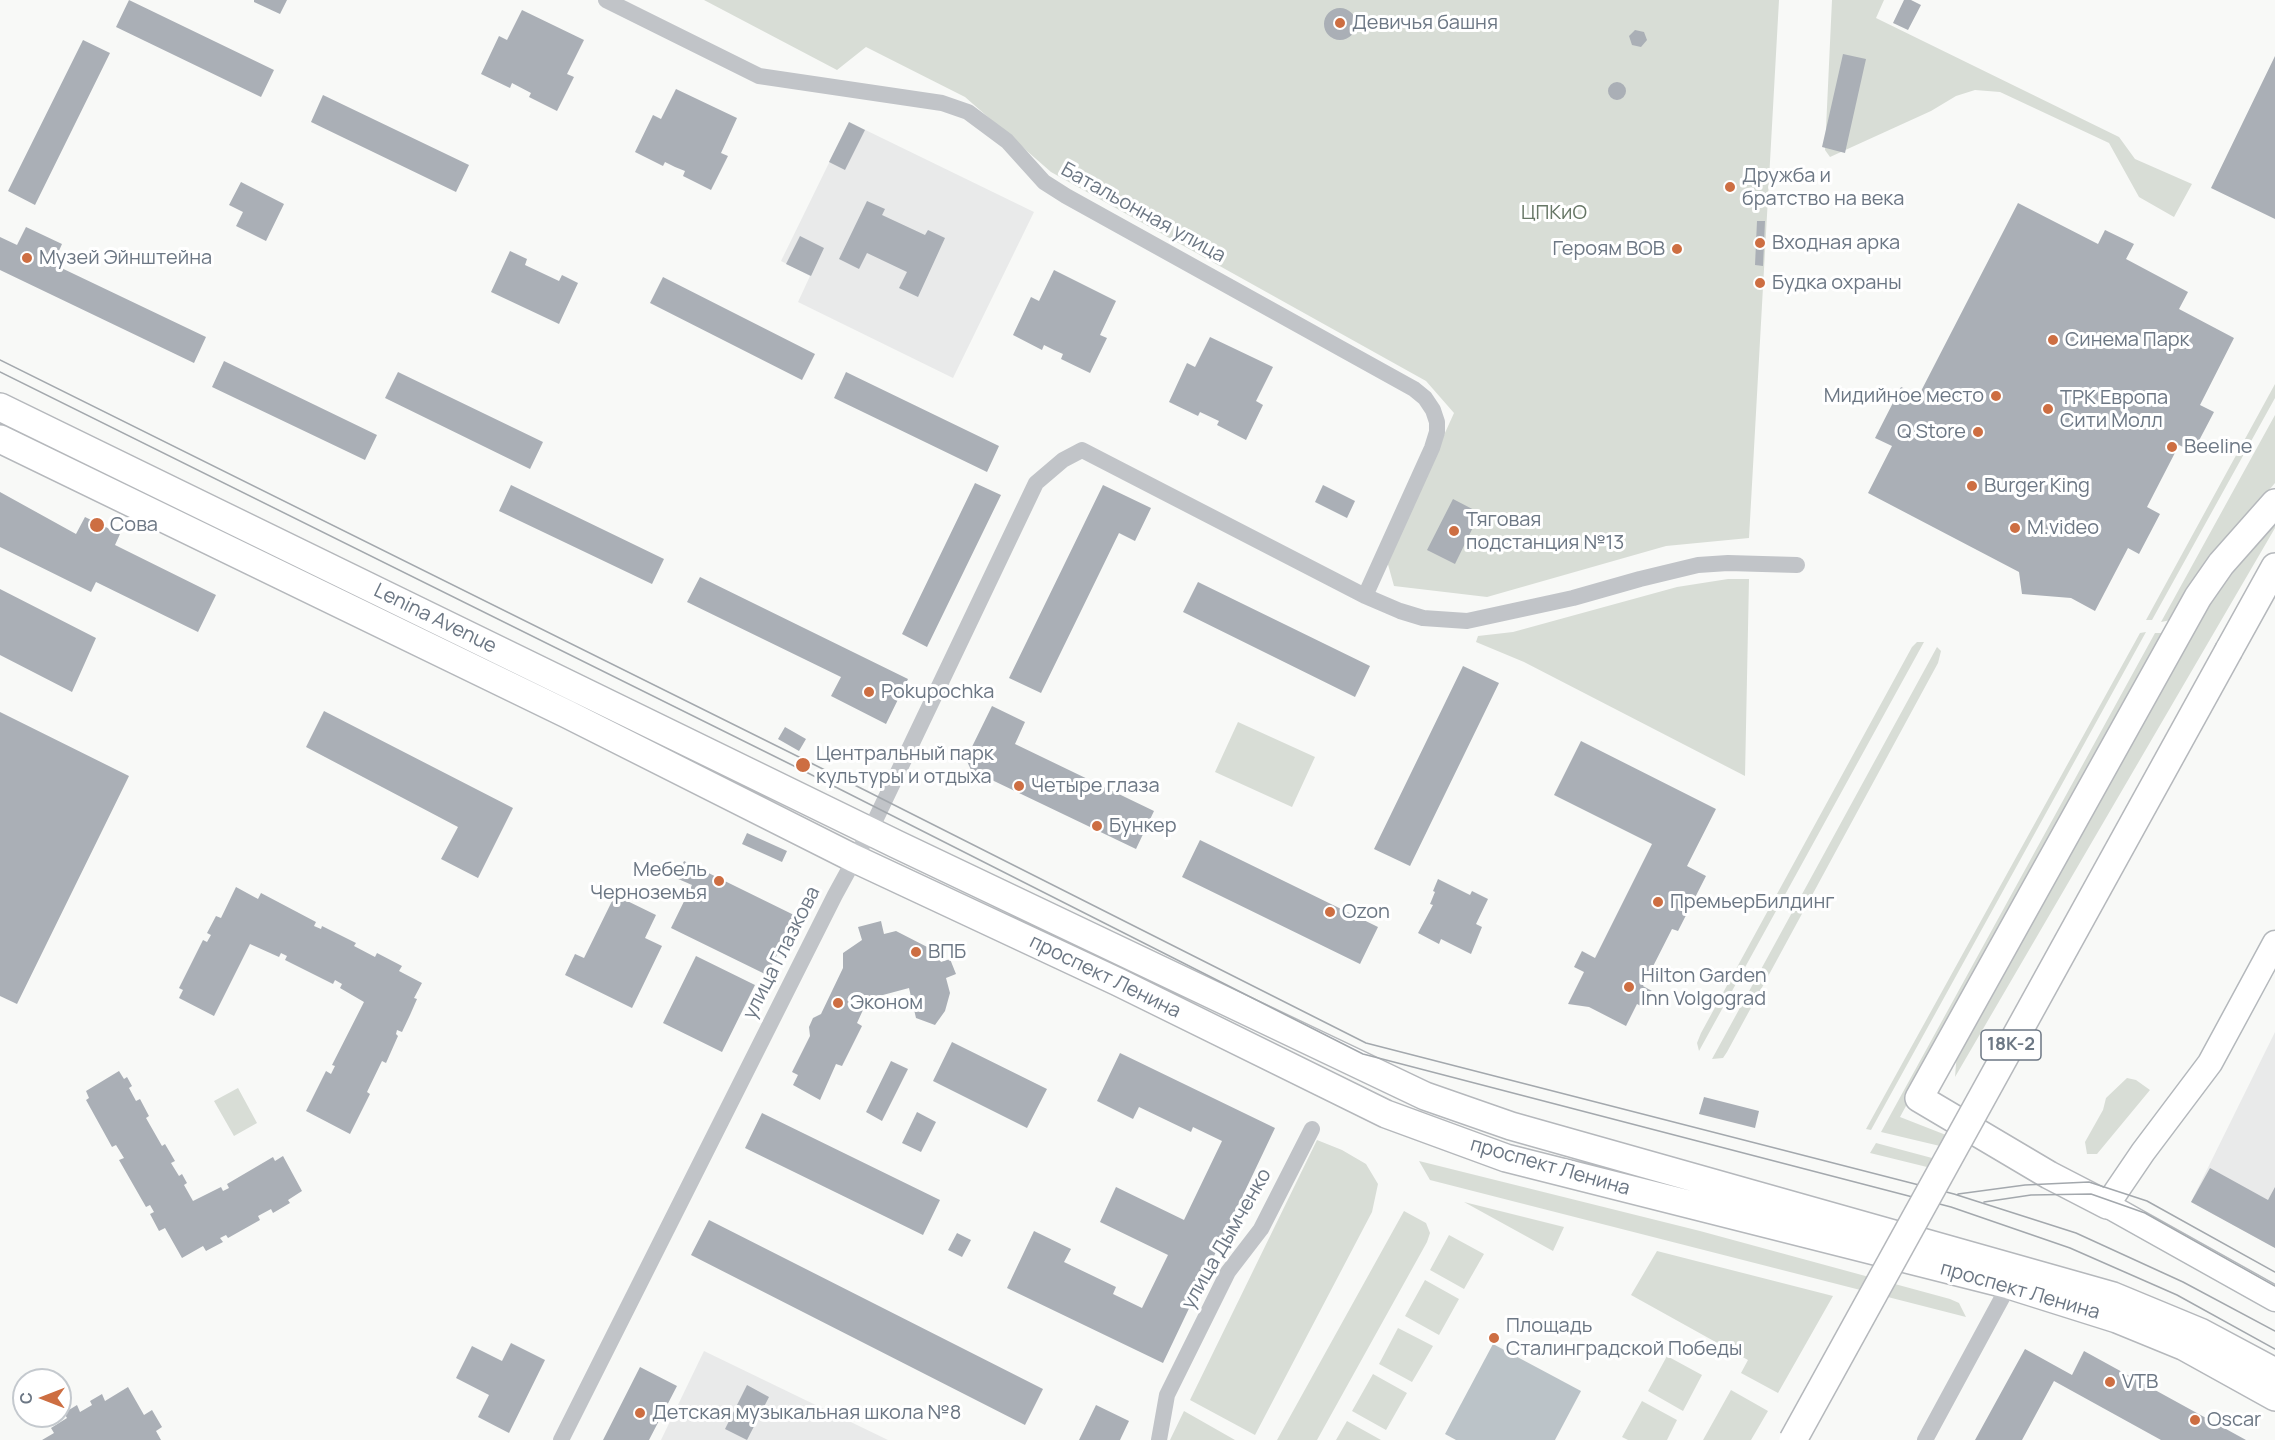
<!DOCTYPE html>
<html>
<head>
<meta charset="utf-8">
<style>
	body { margin:0 }
	#map { position:relative; width:2275px; height:1440px; overflow:hidden; background:#f8f9f7; font-family:Manrope,sans-serif }
	canvas { display:block }
	.north { position:absolute; left:12px; top:1368px; width:60px; height:60px; box-sizing:border-box; background:#fff; border:2px solid #c4c9ce; border-radius:50%; rotate:270deg; font-size:16px; font-weight:700; line-height:24px; text-align:center; color:#6c7784 }
	.north::after { content:''; display:block; margin:auto; width:21px; height:27px; background:#cd6e42; clip-path:polygon(50% 0,100% 100%,50% 72%,0 100%) }
</style>
</head>
<body>
<div id="map">
<canvas width="2275" height="1440"></canvas>
<div class="north">С</div>
</div>
<script>
const g = document.querySelector('canvas').getContext('2d');
g.lineJoin = 'round';
function fillPath(path, color) {
  g.fillStyle = color;
  g.fill(path, 'evenodd');
}
function poly(rows) {
  const path = new Path2D();
  for (const r of rows) {
    if (r.length === 3) {
      path.moveTo(r[0] + r[2], r[1]);
      path.arc(r[0], r[1], r[2], 0, 2 * Math.PI);
      continue;
    }
    path.moveTo(r[0], r[1]);
    for (let i = 2; i < r.length; i += 2) path.lineTo(r[i], r[i + 1]);
  }
  return path;
}
function stroke(path, color, width, dash) {
  g.strokeStyle = color;
  g.lineWidth = width;
  g.lineCap = dash ? 'butt' : 'round';
  g.setLineDash(dash || []);
  g.stroke(path);
}
function drawText(font, color, halo, rows, align = 'center') {
  g.font = font + ' Manrope,sans-serif';
  g.lineWidth = 6;
  g.setLineDash([]);
  g.textBaseline = 'middle';
  g.strokeStyle = halo;
  g.fillStyle = color;
  for (const [text, x, y, turn = 0] of rows) {
    g.save();
    g.translate(x, y);
    g.rotate((+turn || 0) * Math.PI / 180);
    g.textAlign = isNaN(turn) ? turn : align;
    if (halo) g.strokeText(text, 0, 0);
    g.fillText(text, 0, 0);
    g.restore();
  }
}
const built = poly([
	[849,122,1034,212,953,378,798,302,810,276,781,261],
	[2275,1032,2275,1248,2191,1202],
	[704,1351,888,1440,661,1440]
]);
const green = poly([
	[704,0,1779,0,1749,538,1666,546,1487,597,1394,586,1387,561,1454,413,1426,381,1051,172,965,97,866,47,837,70],
	[1832,0,1884,0,1876,18,2119,137,2135,159,2192,184,2174,217,2139,197,2109,143,2000,92,1975,90,1956,96,1931,111,1830,157,1825,150],
	[2275,384,2275,398,2152,620,2146,620],
	[2275,415,2275,483,2214,555,2171,620,2161,622],
	[2275,519,2275,528,1955,1077,1957,1052,2207,605,2229,574],
	[1728,579,1749,579,1745,776,1524,662,1476,642,1478,636,1513,632,1677,587],
	[2146,632,1871,1130,1866,1129,2140,633],
	[2155,633,2163,633,1900,1117,1946,1135,1940,1146,1881,1132],
	[1917,642,1924,642,1699,1051,1697,1043,1701,1033,1912,647],
	[1937,647,1941,651,1938,663,1727,1052,1723,1058,1712,1059],
	[1238,722,1315,757,1292,807,1215,772],
	[2127,1078,2136,1080,2150,1090,2097,1154,2087,1154,2085,1142,2103,1110,2106,1098],
	[238,1088,257,1123,234,1136,214,1101],
	[1317,1140,1342,1150,1366,1164,1378,1184,1372,1212,1255,1435,1190,1400],
	[1876,1143,1932,1158,1927,1167,1870,1153],
	[1419,1161,1700,1231,1950,1299,1959,1303,1966,1317,1430,1180],
	[1464,1202,1564,1227,1553,1251],
	[1404,1211,1426,1223,1430,1233,1427,1242,1317,1440,1277,1440],
	[1449,1235,1484,1254,1464,1289,1430,1270],
	[1657,1251,1833,1296,1778,1393,1741,1373,1748,1360,1631,1295],
	[1425,1280,1459,1299,1439,1335,1405,1316],
	[1398,1328,1433,1346,1412,1382,1379,1364],
	[1667,1356,1702,1375,1683,1411,1648,1391],
	[1373,1374,1407,1393,1386,1430,1352,1411],
	[1731,1390,1768,1411,1751,1440,1703,1440],
	[1642,1401,1677,1420,1667,1440,1628,1440,1622,1437],
	[1184,1411,1235,1440,1170,1440],
	[1347,1421,1381,1440,1336,1440]
]);
const water = poly([
	[1493,1344,1581,1391,1555,1440,1456,1440,1445,1434]
]);
const building = poly([
	[129,0,274,70,261,97,116,27],
	[254,0,287,0,280,14,254,2],
	[1904,0,1911,0,1921,5,1908,30,1893,23],
	[1340,24,16],
	[522,10,584,40,567,74,574,77,557,111,529,97,531,93,512,83,510,88,481,74,499,36,507,40],
	[1635,30,1644,32,1647,40,1641,47,1632,45,1629,36],
	[83,40,110,53,35,205,8,191],
	[1843,54,1866,59,1845,153,1822,147],
	[2275,56,2275,219,2211,188],
	[1617,91,9],
	[676,89,737,118,721,153,728,156,711,190,683,176,685,171,675,167,665,162,663,166,635,152,653,115,661,119],
	[323,95,469,165,456,192,311,122],
	[849,122,865,130,845,170,829,162],
	[241,182,284,204,266,241,236,226,243,212,229,205],
	[867,201,885,209,882,215,925,235,928,230,945,238,918,297,899,288,907,272,867,253,859,269,839,259],
	[2018,203,2098,244,2105,230,2134,244,2126,259,2188,292,2179,309,2234,338,2200,405,2214,412,2193,452,2179,445,2147,507,2160,514,2139,554,2128,548,2095,611,2071,598,2022,594,2019,572,1868,493,1892,446,1875,438,1901,387,1919,395],
	[1757,221,1765,221,1763,266,1755,265],
	[26,227,62,244,53,264,206,337,194,363,0,270,0,237,17,245],
	[800,236,824,248,811,276,786,264],
	[510,251,527,259,525,265,559,281,562,275,578,283,559,324,491,292],
	[1054,270,1116,301,1100,335,1107,338,1090,373,1061,359,1063,354,1054,350,1044,345,1042,350,1013,335,1031,297,1039,301],
	[663,277,815,354,802,380,650,303],
	[1756,278,1763,278,1763,289,1756,289],
	[1210,337,1273,367,1256,401,1263,405,1246,440,1217,425,1219,421,1200,412,1198,416,1169,402,1187,363,1195,367],
	[224,361,377,435,365,460,212,387],
	[398,372,543,442,530,469,385,398],
	[846,372,999,446,987,472,834,398],
	[975,483,1001,495,927,647,902,634],
	[511,485,664,559,652,584,499,511],
	[1103,485,1151,508,1135,541,1119,533,1041,693,1009,678],
	[1323,485,1355,501,1347,518,1315,502],
	[0,492,76,534,85,517,120,534,115,545,216,595,198,632,96,582,91,592,0,547],
	[1453,499,1480,513,1455,564,1427,550],
	[700,577,908,679,886,724,831,696,841,677,687,602],
	[1198,582,1370,666,1355,697,1183,612],
	[0,589,96,638,72,692,0,655],
	[1463,666,1499,683,1410,866,1374,849],
	[992,706,1025,722,1015,744,1154,811,1136,849,971,770,966,759],
	[324,711,513,808,478,878,441,859,458,827,306,747],
	[0,712,129,776,17,1004,0,996],
	[785,727,806,739,799,751,778,739],
	[1581,741,1716,809,1687,866,1706,876,1678,931,1672,929,1643,986,1652,991,1643,1007,1637,1004,1626,1026,1589,1007,1568,1004,1584,972,1574,967,1582,951,1595,958,1652,844,1554,795],
	[747,833,787,851,782,862,742,844],
	[1200,840,1378,927,1360,964,1182,877],
	[684,861,796,916,767,975,671,928,692,885,676,878],
	[1438,879,1470,895,1472,891,1488,899,1476,924,1482,927,1471,954,1441,939,1439,944,1418,933,1433,905,1430,904,1435,892,1433,891],
	[236,887,258,899,261,893,316,922,314,926,321,929,322,926,356,943,354,946,375,957,377,953,402,966,399,971,422,983,414,998,417,999,410,1015,402,1032,397,1030,396,1034,398,1036,386,1063,382,1061,367,1092,370,1094,350,1134,306,1111,326,1071,331,1074,335,1066,332,1065,364,1002,340,988,342,984,335,980,333,984,285,960,287,956,281,953,279,957,250,944,214,1016,179,998,183,990,179,988,203,940,207,942,211,935,207,933,216,916,221,918],
	[615,895,656,915,645,938,662,946,632,1008,565,975,575,954,584,958],
	[881,921,884,934,896,931,933,950,941,962,950,959,956,974,946,978,950,993,945,1011,935,1025,916,1018,909,988,868,999,857,1023,862,1026,842,1066,836,1064,820,1100,793,1085,798,1075,792,1072,810,1036,809,1027,813,1018,821,1014,843,968,843,953,862,940,858,927],
	[696,956,755,985,722,1052,663,1023],
	[952,1042,1047,1089,1027,1128,933,1081],
	[1120,1053,1275,1128,1163,1363,1007,1288,1034,1231,1071,1249,1064,1262,1116,1287,1113,1294,1142,1308,1168,1255,1100,1222,1116,1187,1184,1220,1222,1141,1193,1127,1191,1132,1139,1107,1133,1119,1097,1101],
	[891,1061,908,1069,882,1121,866,1112],
	[119,1071,124,1079,127,1077,132,1086,129,1088,136,1101,140,1099,149,1116,146,1118,162,1146,165,1144,175,1161,171,1163,179,1176,182,1174,187,1183,184,1185,193,1201,221,1187,223,1191,229,1188,227,1184,273,1157,275,1161,283,1156,302,1191,288,1200,290,1203,273,1213,271,1209,258,1216,260,1220,228,1238,226,1235,220,1238,223,1242,206,1251,203,1246,182,1258,165,1228,159,1231,150,1214,154,1212,150,1205,146,1207,119,1160,124,1158,116,1145,112,1147,86,1100,89,1098,86,1091],
	[1704,1097,1759,1111,1755,1128,1699,1114],
	[917,1112,936,1122,921,1152,902,1143],
	[762,1113,940,1200,923,1235,745,1148],
	[2210,1168,2268,1200,2275,1187,2275,1248,2191,1202],
	[709,1220,1043,1389,1025,1425,691,1255],
	[957,1233,971,1240,962,1257,948,1250],
	[511,1343,545,1360,509,1433,478,1417,489,1395,456,1378,472,1346,502,1361],
	[2025,1349,2072,1375,2084,1351,2246,1440,2161,1440,2054,1381,2022,1440,1975,1440],
	[640,1367,677,1386,649,1440,603,1440],
	[747,1385,769,1397,747,1440,725,1429],
	[128,1387,144,1415,152,1410,162,1427,156,1431,161,1440,42,1440,54,1433,51,1428,67,1418,64,1413,77,1405,80,1412,92,1405,90,1401,102,1394,105,1401],
	[1096,1405,1129,1421,1120,1440,1079,1440]
]);
const minor = poly([
	[606,0,759,76,942,103,968,112,1007,141,1044,182,1066,196,1414,389,1425,398,1433,410,1437,422,1437,432,1432,448,1365,596],
	[561,1440,835,895,870,831,1036,483,1063,460,1082,450,1365,596,1400,611,1423,618,1467,621,1573,598,1640,579,1698,565,1728,563,1797,565],
	[1159,1440,1167,1395,1228,1272,1261,1229,1312,1129],
	[1925,1440,2009,1285]
]);
const secondary = poly([
	[2275,943,2210,1063,2143,1152,2107,1205,2275,1299]
]);
const primary = poly([
	[0,407,896,844,1425,1096,1511,1126,2113,1296,2200,1332,2275,1372],
	[0,439,567,714,853,858,1118,982,1386,1114,1506,1158,2009,1285,2117,1319,2183,1346,2275,1397],
	[2229,650,2275,567],
	[2107,1205,2049,1175,1919,1098,2198,597,2221,564,2275,503]
]);
const tram = poly([
	[0,360,805,760,1366,1043,1954,1194,2076,1233,2183,1282,2275,1331],
	[0,372,800,769,1363,1054,1951,1207,2070,1248,2177,1295,2275,1349],
	[1958,1194,2025,1185,2089,1182,2147,1201,2275,1272],
	[1984,1202,2031,1195,2091,1194,2145,1213,2275,1286]
]);
const primaryBridge = poly([
	[1793,1440,2229,650]
]);
const markers = [
	[1340,23,6,"#cd6e42"],
	[1730,187,6,"#cd6e42"],
	[1760,243,6,"#cd6e42"],
	[1677,249,6,"#cd6e42"],
	[27,258,6,"#cd6e42"],
	[1760,283,6,"#cd6e42"],
	[2053,340,6,"#cd6e42"],
	[1996,396,6,"#cd6e42"],
	[2048,409,6,"#cd6e42"],
	[1978,432,6,"#cd6e42"],
	[2172,447,6,"#cd6e42"],
	[1972,486,6,"#cd6e42"],
	[97,525,8,"#cd6e42"],
	[2015,528,6,"#cd6e42"],
	[1454,531,6,"#cd6e42"],
	[869,692,6,"#cd6e42"],
	[803,765,8,"#cd6e42"],
	[1019,786,6,"#cd6e42"],
	[1097,826,6,"#cd6e42"],
	[719,881,6,"#cd6e42"],
	[1658,902,6,"#cd6e42"],
	[1330,912,6,"#cd6e42"],
	[916,952,6,"#cd6e42"],
	[1629,987,6,"#cd6e42"],
	[838,1003,6,"#cd6e42"],
	[1494,1338,6,"#cd6e42"],
	[2110,1382,6,"#cd6e42"],
	[640,1413,6,"#cd6e42"],
	[2195,1420,6,"#cd6e42"]
];
const shields = [
	[2011,1045,60]
];
const shieldNames = [
	["18К-2",2011,1045]
];
const poiNames = [
	["Девичья башня",1352,23],
	["Дружба и",1742,176],
	["братство на века",1742,199],
	["Входная арка",1772,243],
	["Героям ВОВ",1665,249,"right"],
	["Музей Эйнштейна",39,258],
	["Будка охраны",1772,283],
	["Синема Парк",2065,340],
	["Мидийное место",1984,396,"right"],
	["ТРК Европа",2060,398],
	["Сити Молл",2060,421],
	["Q Store",1966,432,"right"],
	["Beeline",2184,447],
	["Burger King",1984,486],
	["Тяговая",1466,520],
	["подстанция №13",1466,543],
	["Сова",110,525],
	["M.video",2027,528],
	["Pokupochka",881,692],
	["Центральный парк",816,754],
	["культуры и отдыха",816,777],
	["Четыре глаза",1031,786],
	["Бункер",1109,826],
	["Мебель",707,870,"right"],
	["Черноземья",707,893,"right"],
	["ПремьерБилдинг",1670,902],
	["Ozon",1342,912],
	["ВПБ",928,952],
	["Hilton Garden",1641,976],
	["Inn Volgograd",1641,999],
	["Эконом",850,1003],
	["Площадь",1506,1326],
	["Сталинградской Победы",1506,1349],
	["VTB",2122,1382],
	["Детская музыкальная школа №8",652,1413],
	["Oscar",2207,1420]
];
const streetNames = [
	["Батальонная улица",1143,213,29],
	["Lenina Avenue",435,619,26],
	["улица Глазкова",782,953,-63],
	["проспект Ленина",1105,977,26],
	["проспект Ленина",1550,1167,16],
	["улица Дымченко",1227,1239,-60],
	["проспект Ленина",2020,1291,16]
];
const parkNames = [
	["ЦПКиО",1554,213]
];
fillPath(built, '#e9eaea');
fillPath(green, '#d8ddd6');
fillPath(water, '#bbc3c8');
fillPath(building, '#aaafb6');
stroke(secondary, '#b4b8bc', 27);
stroke(primary, '#b5b8bc', 30);
stroke(minor, '#c1c4c8', 16);
stroke(secondary, '#fff', 24);
stroke(primary, '#fff', 27);
stroke(tram, '#a3a8ad', 1.5);
stroke(primaryBridge, '#b5b8bc', 30, []);
stroke(primaryBridge, '#fff', 27);
for (const [x, y, r, color] of markers) {
  const dot = new Path2D();
  dot.arc(x, y, r, 0, 2 * Math.PI);
  g.fillStyle = color;
  g.fill(dot);
  stroke(dot, '#fff', 2);
}
for (const [x, y, w] of shields) {
  const box = new Path2D();
  box.roundRect(x - w / 2, y - 15, w, 30, 4.5);
  g.fillStyle = '#fff';
  g.fill(box);
  stroke(box, '#6c7784', 1.5);
}
drawText('bold 18px', '#6c7784', null, shieldNames);
drawText('20px', '#6c7784', '#fff', poiNames, 'left');
drawText('20px', '#6c7784', '#fff', streetNames);
drawText('20px', '#677766', '#fff', parkNames);
</script>
</body>
</html>
